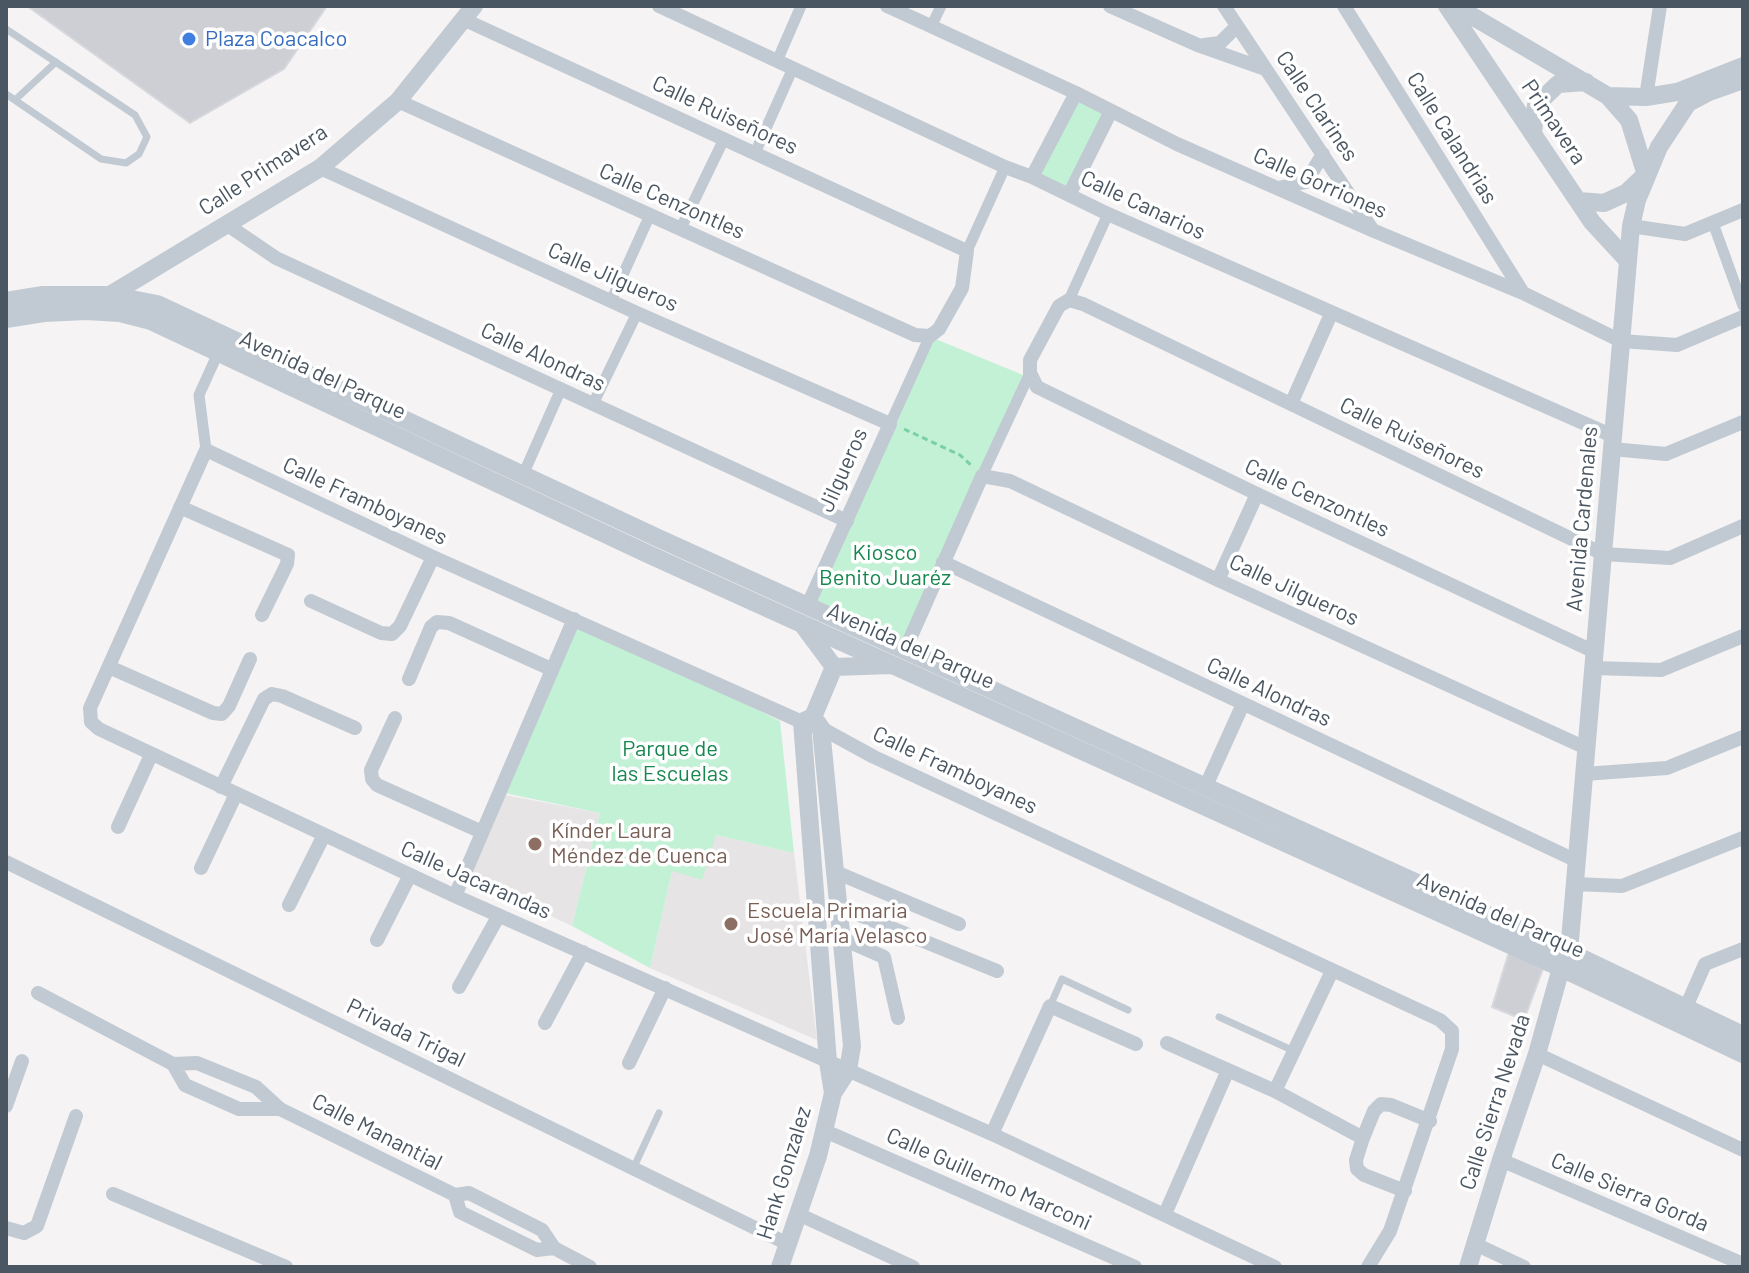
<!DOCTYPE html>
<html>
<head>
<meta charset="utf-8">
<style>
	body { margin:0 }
	#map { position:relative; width:1749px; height:1273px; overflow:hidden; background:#f5f3f3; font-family:Barlow,sans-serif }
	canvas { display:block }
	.frame { position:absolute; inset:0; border:8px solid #4a5661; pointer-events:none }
</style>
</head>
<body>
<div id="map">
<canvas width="1749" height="1273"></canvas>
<div class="frame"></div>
</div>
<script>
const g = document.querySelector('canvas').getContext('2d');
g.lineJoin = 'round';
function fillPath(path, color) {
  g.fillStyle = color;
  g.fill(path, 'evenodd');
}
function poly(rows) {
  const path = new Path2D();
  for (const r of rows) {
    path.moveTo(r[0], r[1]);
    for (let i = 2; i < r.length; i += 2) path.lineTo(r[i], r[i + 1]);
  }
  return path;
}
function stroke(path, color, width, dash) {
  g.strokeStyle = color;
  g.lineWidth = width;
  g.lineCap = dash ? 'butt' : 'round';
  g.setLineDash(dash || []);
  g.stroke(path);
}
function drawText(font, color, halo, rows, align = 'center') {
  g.font = font + ' Barlow,sans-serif';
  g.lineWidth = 7;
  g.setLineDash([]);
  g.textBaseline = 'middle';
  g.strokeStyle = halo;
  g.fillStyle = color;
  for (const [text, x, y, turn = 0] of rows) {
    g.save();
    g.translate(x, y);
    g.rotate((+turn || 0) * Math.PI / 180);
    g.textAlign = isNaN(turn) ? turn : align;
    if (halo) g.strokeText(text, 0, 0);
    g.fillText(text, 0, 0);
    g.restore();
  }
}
const education = poly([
	[500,794,600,813,572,926,463,875],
	[716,835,794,853,817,1040,650,968,672,871]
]);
const green = poly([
	[1076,93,1111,111,1069,195,1032,177],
	[933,338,1028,377,905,649,808,607],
	[574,619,780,721,794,853,716,835,702,880,672,871,650,968,572,926,600,813,500,792]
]);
const building = poly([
	[27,6,327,6,284,69,190,123,27,6],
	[1509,952,1543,969,1524,1020,1492,1007,1509,952]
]);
const path = poly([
	[904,429,960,455,973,467]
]);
const service = poly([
	[6,29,135,115,147,137,139,154,126,163,101,159,6,94],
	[15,100,56,62],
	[1050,1006,1062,979,1128,1010],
	[1219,1017,1294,1051],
	[633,1169,659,1113]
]);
const pedestrian = poly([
	[931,27,941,6],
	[777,61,801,6],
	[755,153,793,68],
	[1713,223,1743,306],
	[680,230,724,139],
	[967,251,1005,167],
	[1069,300,1108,214],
	[611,301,650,215],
	[593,404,637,313],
	[890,424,930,336],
	[206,450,199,395,218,353],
	[523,475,561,389],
	[982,476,1030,373]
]);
const minor = poly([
	[659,6,1005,167,1032,177,1108,214,1613,436],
	[887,6,1076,93,1177,144,1372,230,1523,293,1621,341,1677,345,1743,317],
	[1110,6,1200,46,1265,69],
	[1224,6,1372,229],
	[1344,6,1523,293],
	[1204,45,1220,43,1237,26],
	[1646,97,1660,6],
	[398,101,915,335,930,336,939,329,962,288,967,251,465,20],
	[320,168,637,313,890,424,807,607],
	[1032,177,1076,93],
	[1278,188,1306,182,1323,154],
	[1069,195,1111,111],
	[226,224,276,258,847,521],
	[1631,226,1685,234,1743,210],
	[1291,404,1331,314],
	[1612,449,1666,454,1743,422],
	[180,507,288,555,287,564,262,615],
	[943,562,1577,861],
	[1218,580,1257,494],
	[311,601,381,633,392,634,400,626,433,557],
	[905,650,982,476,1010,481,1218,580,1586,748],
	[1595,652,1257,494,1037,387,1030,373,1030,360,1059,306,1069,300,1083,304,1603,554,1670,558,1743,526],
	[109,667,213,713,222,714,229,706,250,659],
	[1593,668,1661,670,1743,636],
	[409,679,431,627,437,622,449,623,551,669],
	[395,718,371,770,372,779,377,785,482,832],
	[1584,774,1667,768,1743,737],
	[221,787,264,699,272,694,282,696,355,728],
	[1205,788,1243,704],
	[118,827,151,755],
	[6,862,788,1244],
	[201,868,236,794],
	[833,871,959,924],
	[1575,884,1622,886,1743,838],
	[455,896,574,619],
	[289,905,324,835],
	[840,907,997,971],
	[843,939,884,957,898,1018],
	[377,940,410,875],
	[459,987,499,915],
	[38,993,173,1064,197,1063,256,1087,280,1109,455,1195,469,1193,542,1230,554,1248,590,1267],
	[1686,1007,1705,964,1743,949],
	[545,1023,583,952],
	[1167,1043,1275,1091,1363,1138,1356,1160,1357,1169,1364,1175,1405,1191],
	[1537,1054,1743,1150],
	[629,1063,665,988],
	[173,1064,185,1085,239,1109,280,1109],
	[1275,1091,1332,971],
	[6,1106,22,1061],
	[825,1131,1135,1267],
	[992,1134,1050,1006,1136,1044],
	[1363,1138,1374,1111,1381,1104,1391,1105,1430,1121],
	[1501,1160,1743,1264],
	[113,1194,286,1267],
	[455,1195,460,1212,537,1250,554,1248],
	[798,1214,913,1267],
	[1165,1214,1228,1070],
	[6,1228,24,1233,37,1226,76,1116],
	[1475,1244,1524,1267],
	[1275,1267,992,1134,455,896,99,729,91,722,90,708,206,450,433,557,802,722,821,728,874,757,1440,1020,1452,1031,1452,1049,1390,1231,1368,1267]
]);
const tertiary = poly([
	[1447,6,1592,222,1628,261],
	[1455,6,1608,96,1629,120,1646,175],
	[1608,96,1646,97,1677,92,1743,66],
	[1533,133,1536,105,1558,84,1586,82],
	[1579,201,1604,203,1626,193,1643,177],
	[105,298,320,168,398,101,474,6],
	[6,301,43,295,111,295,157,304,658,538,1569,952,1743,1035],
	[6,319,44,313,86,311,120,313,151,321,650,555,1561,968,1743,1054],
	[802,624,834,667],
	[834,667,891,665],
	[833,1093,828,1062,802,722,813,717,834,667],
	[780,1267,818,1156,833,1093,848,1070,852,1046,821,728,813,717],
	[1468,1267,1501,1160,1537,1054,1561,968,1569,952,1631,226,1637,200,1659,147,1688,103,1709,92,1743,80]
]);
const markers = [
	[189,39,8,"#3f7fe0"],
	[535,844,8,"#8d6e63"],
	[731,924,8,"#8d6e63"]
];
const shopNames = [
	["Plaza Coacalco",205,39]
];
const streetNames = [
	["Calle Clarines",1317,106,56],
	["Calle Ruiseñores",725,115,25],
	["Primavera",1554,122,56],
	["Calle Calandrias",1452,138,58],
	["Calle Primavera",263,170,-33],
	["Calle Gorriones",1320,183,24],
	["Calle Cenzontles",672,201,24],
	["Calle Canarios",1143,205,25],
	["Calle Jilgueros",613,277,24],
	["Calle Alondras",543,357,25],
	["Avenida del Parque",323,375,25],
	["Calle Ruiseñores",1412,438,26],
	["Jilgueros",843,470,-66],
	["Calle Cenzontles",1317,498,25],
	["Calle Framboyanes",365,501,25],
	["Avenida Cardenales",1582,519,-85],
	["Calle Jilgueros",1294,590,25],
	["Avenida del Parque",911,646,24],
	["Calle Alondras",1269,692,25],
	["Calle Framboyanes",955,770,25],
	["Calle Jacarandas",476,880,24],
	["Avenida del Parque",1501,915,24],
	["Privada Trigal",406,1033,26],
	["Calle Sierra Nevada",1495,1102,-72],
	["Calle Manantial",377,1132,27],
	["Hank Gonzalez",784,1173,-73],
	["Calle Guillermo Marconi",989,1179,24],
	["Calle Sierra Gorda",1630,1192,23]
];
const parkNames = [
	["Kiosco",885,553],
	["Benito Juaréz",885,578],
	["Parque de",670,749],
	["las Escuelas",670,774]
];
const educationNames = [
	["Kínder Laura",551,831],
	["Méndez de Cuenca",551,856],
	["Escuela Primaria",747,911],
	["José María Velasco",747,936]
];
fillPath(education, '#e6e4e5');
fillPath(green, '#c3f1d5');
fillPath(building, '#cdcfd5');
stroke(building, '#d7d9de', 2);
stroke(path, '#7ad0a6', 3, [6, 4]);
stroke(service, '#c1cad2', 7);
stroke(pedestrian, '#c1cad2', 11);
stroke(minor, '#c1cad2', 14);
stroke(tertiary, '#c1cad2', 18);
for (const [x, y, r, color] of markers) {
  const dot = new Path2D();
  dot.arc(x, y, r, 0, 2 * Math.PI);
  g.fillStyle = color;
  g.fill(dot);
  stroke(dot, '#fff', 3);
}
drawText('22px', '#366cbe', '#fff', shopNames, 'left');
drawText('22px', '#4a5661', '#fff', streetNames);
drawText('22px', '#17864f', '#fff', parkNames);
drawText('22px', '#785e54', '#fff', educationNames, 'left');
</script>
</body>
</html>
